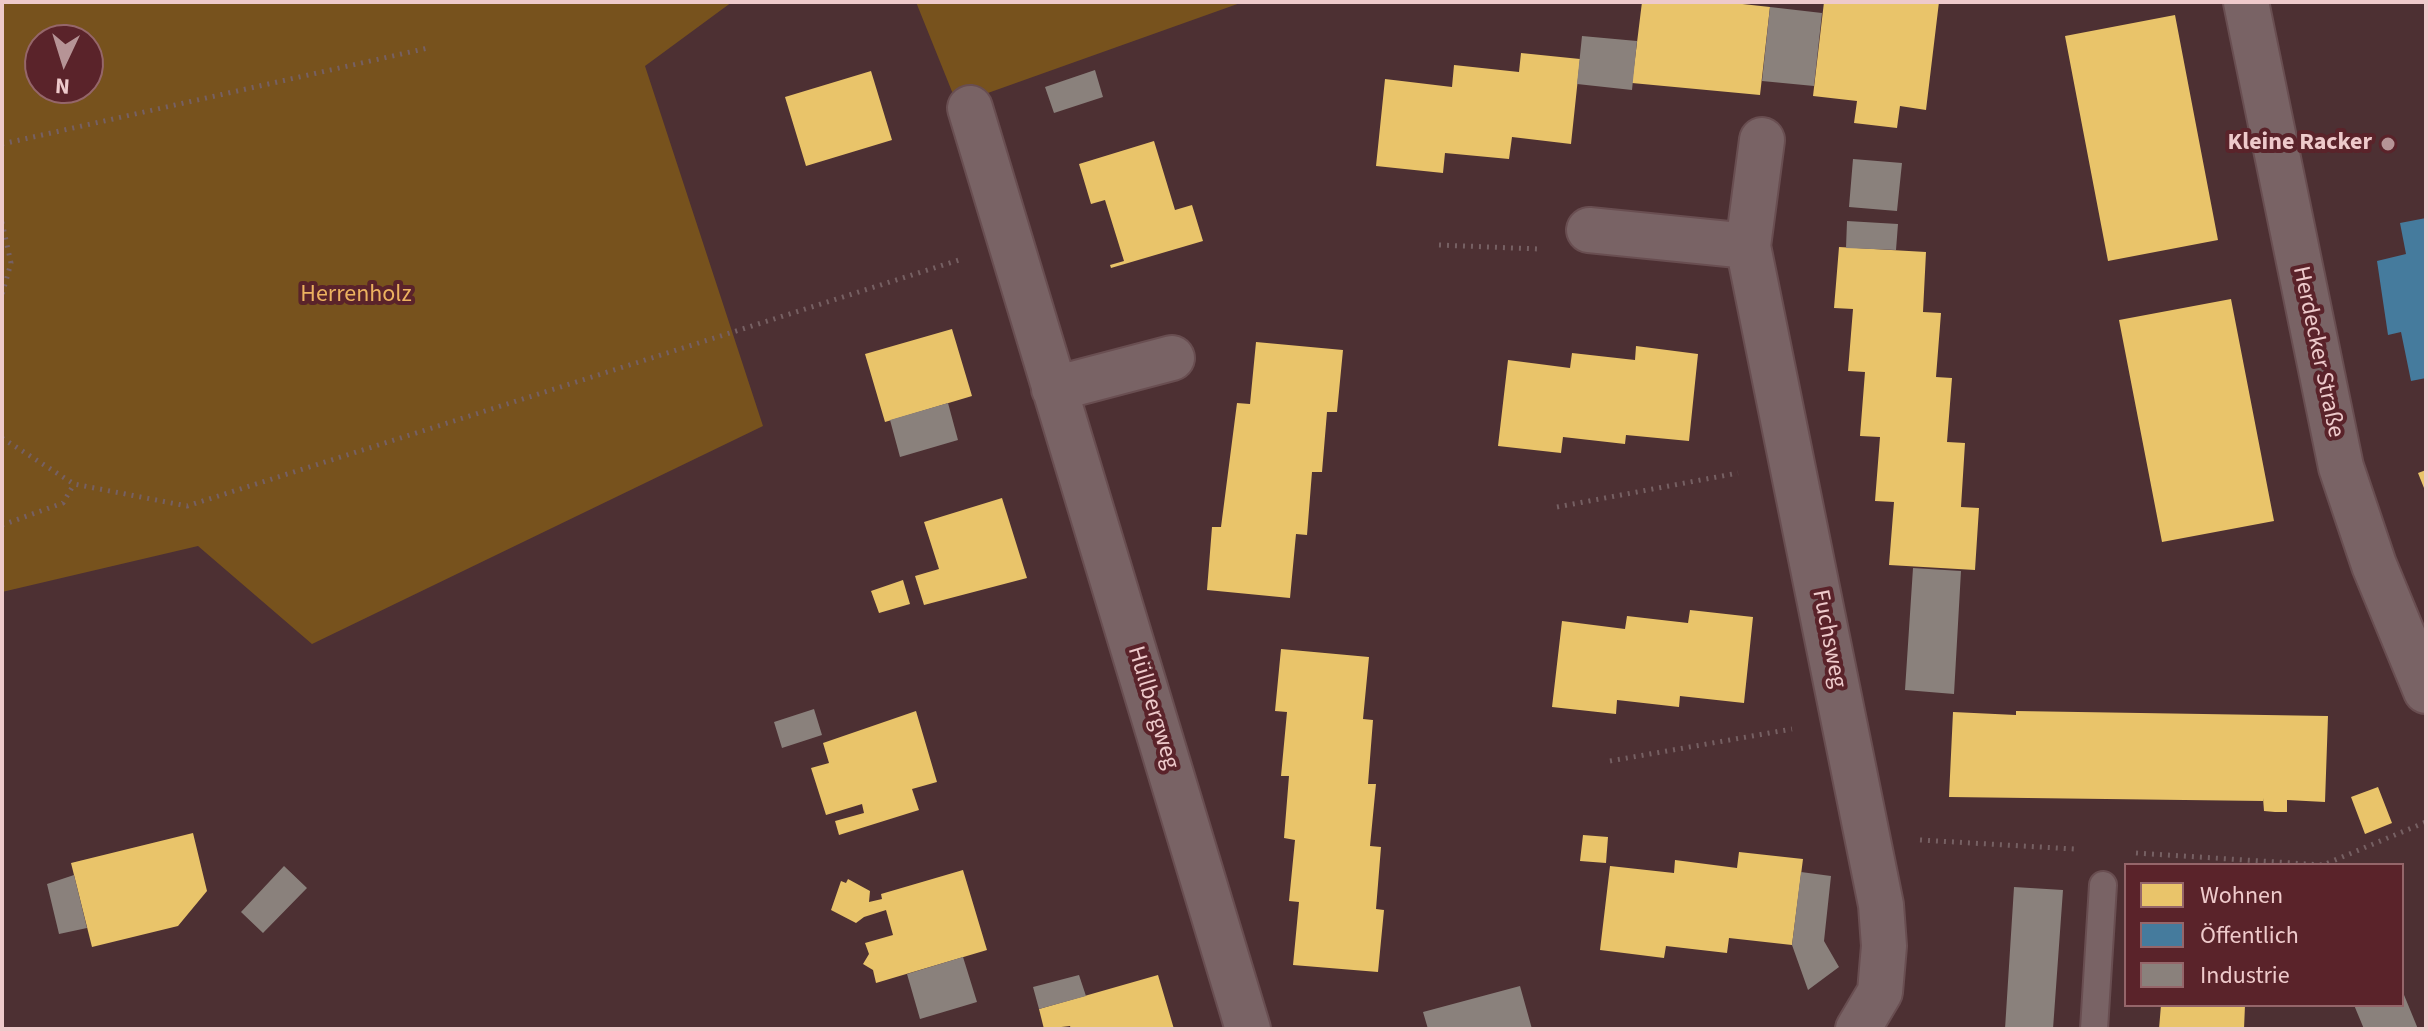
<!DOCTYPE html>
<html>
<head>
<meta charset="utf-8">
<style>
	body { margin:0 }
	#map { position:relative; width:2428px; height:1031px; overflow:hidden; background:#4d3033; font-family:"Source Sans 3",sans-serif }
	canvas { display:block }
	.frame { position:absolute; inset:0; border:4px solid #eecacb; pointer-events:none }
	.legend { position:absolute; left:2124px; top:863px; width:280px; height:144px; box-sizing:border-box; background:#5a232a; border:2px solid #95666a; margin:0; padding:10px 14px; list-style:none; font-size:24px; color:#eecacb }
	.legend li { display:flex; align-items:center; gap:16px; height:40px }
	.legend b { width:40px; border:2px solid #95666a }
	.north { position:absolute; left:24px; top:24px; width:80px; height:80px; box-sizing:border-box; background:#5a232a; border:2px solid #95666a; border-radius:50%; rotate:184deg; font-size:22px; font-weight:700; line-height:32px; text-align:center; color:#eecacb }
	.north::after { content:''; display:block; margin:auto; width:28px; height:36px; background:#b69496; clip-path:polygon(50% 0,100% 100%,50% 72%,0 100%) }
</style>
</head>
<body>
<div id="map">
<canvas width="2428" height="1031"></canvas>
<div class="frame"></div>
<ul class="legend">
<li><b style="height:22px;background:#e9c46a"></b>Wohnen</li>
<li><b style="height:22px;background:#457b9d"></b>Öffentlich</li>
<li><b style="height:22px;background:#8a817c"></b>Industrie</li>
</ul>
<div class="north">N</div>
</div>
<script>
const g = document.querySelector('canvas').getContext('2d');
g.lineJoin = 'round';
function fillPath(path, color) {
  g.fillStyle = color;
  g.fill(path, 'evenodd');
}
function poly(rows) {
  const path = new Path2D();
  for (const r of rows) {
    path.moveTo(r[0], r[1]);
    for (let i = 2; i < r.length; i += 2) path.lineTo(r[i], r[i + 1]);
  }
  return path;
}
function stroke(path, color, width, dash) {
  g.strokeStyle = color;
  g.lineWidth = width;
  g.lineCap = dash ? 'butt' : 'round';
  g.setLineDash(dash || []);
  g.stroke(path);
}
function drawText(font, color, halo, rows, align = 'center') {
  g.font = font + ' "Source Sans 3",sans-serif';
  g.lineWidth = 8;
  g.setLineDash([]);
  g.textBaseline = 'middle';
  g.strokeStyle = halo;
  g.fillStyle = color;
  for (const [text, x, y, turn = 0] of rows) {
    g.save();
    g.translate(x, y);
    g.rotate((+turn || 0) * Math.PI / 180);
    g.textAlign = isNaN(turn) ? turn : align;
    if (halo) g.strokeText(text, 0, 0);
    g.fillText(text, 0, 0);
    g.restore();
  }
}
const forest = poly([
	[2,2,732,2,645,66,763,426,312,644,198,546,2,592],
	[40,40,88,40,88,88,40,88],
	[916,2,1243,2,957,104]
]);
const homes = poly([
	[1642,2,1724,2,1770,7,1760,95,1632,83],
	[1824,2,1939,2,1926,110,1900,106,1897,128,1854,123,1857,101,1813,96],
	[2175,15,2218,240,2108,261,2065,36],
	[1521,53,1580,59,1571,144,1512,137,1509,159,1445,153,1443,173,1376,166,1385,79,1452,87,1454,65,1519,72],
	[871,71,892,140,806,166,785,97],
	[1154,141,1175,210,1192,205,1203,241,1111,268,1110,265,1124,261,1105,200,1091,204,1079,164],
	[1839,247,1926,252,1923,312,1941,313,1936,377,1952,378,1947,442,1965,443,1961,507,1979,508,1975,570,1889,565,1894,502,1875,501,1880,437,1860,436,1865,372,1848,371,1853,309,1834,308],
	[2231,299,2274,521,2162,542,2119,320],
	[952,329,972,396,885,422,865,354],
	[1256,342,1343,350,1337,412,1327,412,1322,472,1312,472,1307,535,1296,534,1290,598,1207,590,1212,527,1221,527,1237,403,1250,404],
	[1636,346,1698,354,1689,441,1626,435,1625,444,1563,437,1561,453,1498,446,1508,360,1570,368,1572,353,1635,360],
	[2426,470,2426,493,2418,473],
	[1002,498,1027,578,924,605,915,576,939,569,924,522],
	[903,580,910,604,879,613,871,591],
	[1690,610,1753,617,1744,703,1680,696,1679,707,1617,700,1616,714,1552,707,1562,621,1625,629,1627,616,1688,623],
	[1281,649,1369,657,1363,719,1373,720,1368,784,1376,784,1370,846,1381,847,1376,909,1384,910,1378,972,1293,965,1299,902,1289,901,1295,840,1284,838,1289,776,1281,776,1287,712,1275,711],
	[916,711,937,782,912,789,919,810,839,835,835,821,864,813,862,804,826,815,811,768,829,763,823,743],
	[2016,711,2328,716,2325,802,2287,800,2287,812,2275,812,2264,811,2263,798,2263,801,1949,797,1953,712,2016,715],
	[2378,787,2392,823,2365,834,2351,797],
	[193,833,207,891,178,926,92,947,71,863],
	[1583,835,1608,837,1606,863,1580,861],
	[1739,852,1803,859,1792,945,1729,938,1727,953,1666,946,1664,958,1600,950,1610,866,1674,873,1675,860,1737,868],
	[963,870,987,950,876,983,873,970,863,964,869,954,865,943,893,935,886,910,864,917,856,923,831,910,841,881,846,883,848,879,870,891,869,902,882,899,881,894],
	[1158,975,1174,1029,1071,1029,1070,1026,1044,1029,1039,1009],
	[2161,1005,2245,1005,2244,1029,2159,1029]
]);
const public = poly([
	[2426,218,2426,378,2411,381,2401,332,2388,335,2377,261,2406,254,2400,223]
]);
const industry = poly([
	[1770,7,1822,13,1814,86,1762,81],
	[1582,36,1637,41,1632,90,1577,84],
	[1095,70,1103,97,1054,113,1045,87],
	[1853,159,1902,163,1897,211,1849,207],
	[1847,221,1898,224,1896,250,1846,248],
	[948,403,958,440,900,457,890,420],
	[1913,568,1961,571,1954,694,1905,690],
	[814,709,822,735,782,748,774,722],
	[284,866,307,888,263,933,241,912],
	[1801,872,1831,876,1824,941,1839,967,1808,990,1792,945],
	[74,875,87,928,59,934,47,884],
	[2014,887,2063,890,2053,1029,2005,1029],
	[963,957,977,1002,920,1019,907,974],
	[1079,975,1086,996,1039,1009,1033,987],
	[1520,986,1532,1029,1428,1029,1423,1012],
	[2402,990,2418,1029,2364,1029,2354,1005,2402,1005]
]);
const path = poly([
	[2,144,428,48],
	[2,222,11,263,2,295],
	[1439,245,1539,249],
	[2,438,74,484,187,506,959,260],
	[1557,507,1738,473],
	[2,525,63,503,74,484],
	[1610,761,1792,729],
	[1920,840,2074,849],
	[2136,853,2323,865,2426,822]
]);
const lane = poly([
	[2094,1029,2103,885]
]);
const street = poly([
	[2246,2,2341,467,2374,565,2426,691],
	[970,108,1248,1029],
	[1589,230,1748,246,1881,905,1884,946,1880,992,1858,1029],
	[1748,246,1762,140],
	[1054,389,1172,358]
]);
const markers = [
	[2388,144,8,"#b69496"]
];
const poiNames = [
	["Kleine Racker",2372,144]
];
const parkNames = [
	["Herrenholz",356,296]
];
const streetNames = [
	["Herdecker Straße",2317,352,78],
	["Fuchsweg",1828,639,79],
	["Hüllbergweg",1152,708,73]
];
fillPath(forest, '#77521d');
fillPath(homes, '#e9c46a');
fillPath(public, '#457b9d');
fillPath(industry, '#8a817c');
stroke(lane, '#694e51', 30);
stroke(street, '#694e51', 48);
stroke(path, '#766063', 5, [2, 6]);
stroke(lane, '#796365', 26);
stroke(street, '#796365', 44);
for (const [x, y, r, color] of markers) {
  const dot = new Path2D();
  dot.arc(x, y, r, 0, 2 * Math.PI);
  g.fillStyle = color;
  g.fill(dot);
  stroke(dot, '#5a232a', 3);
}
drawText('bold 24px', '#eecacb', '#5a232a', poiNames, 'right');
drawText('24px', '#ecb260', '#5a232a', parkNames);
drawText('24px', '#eecacb', '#5a232a', streetNames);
</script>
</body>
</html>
